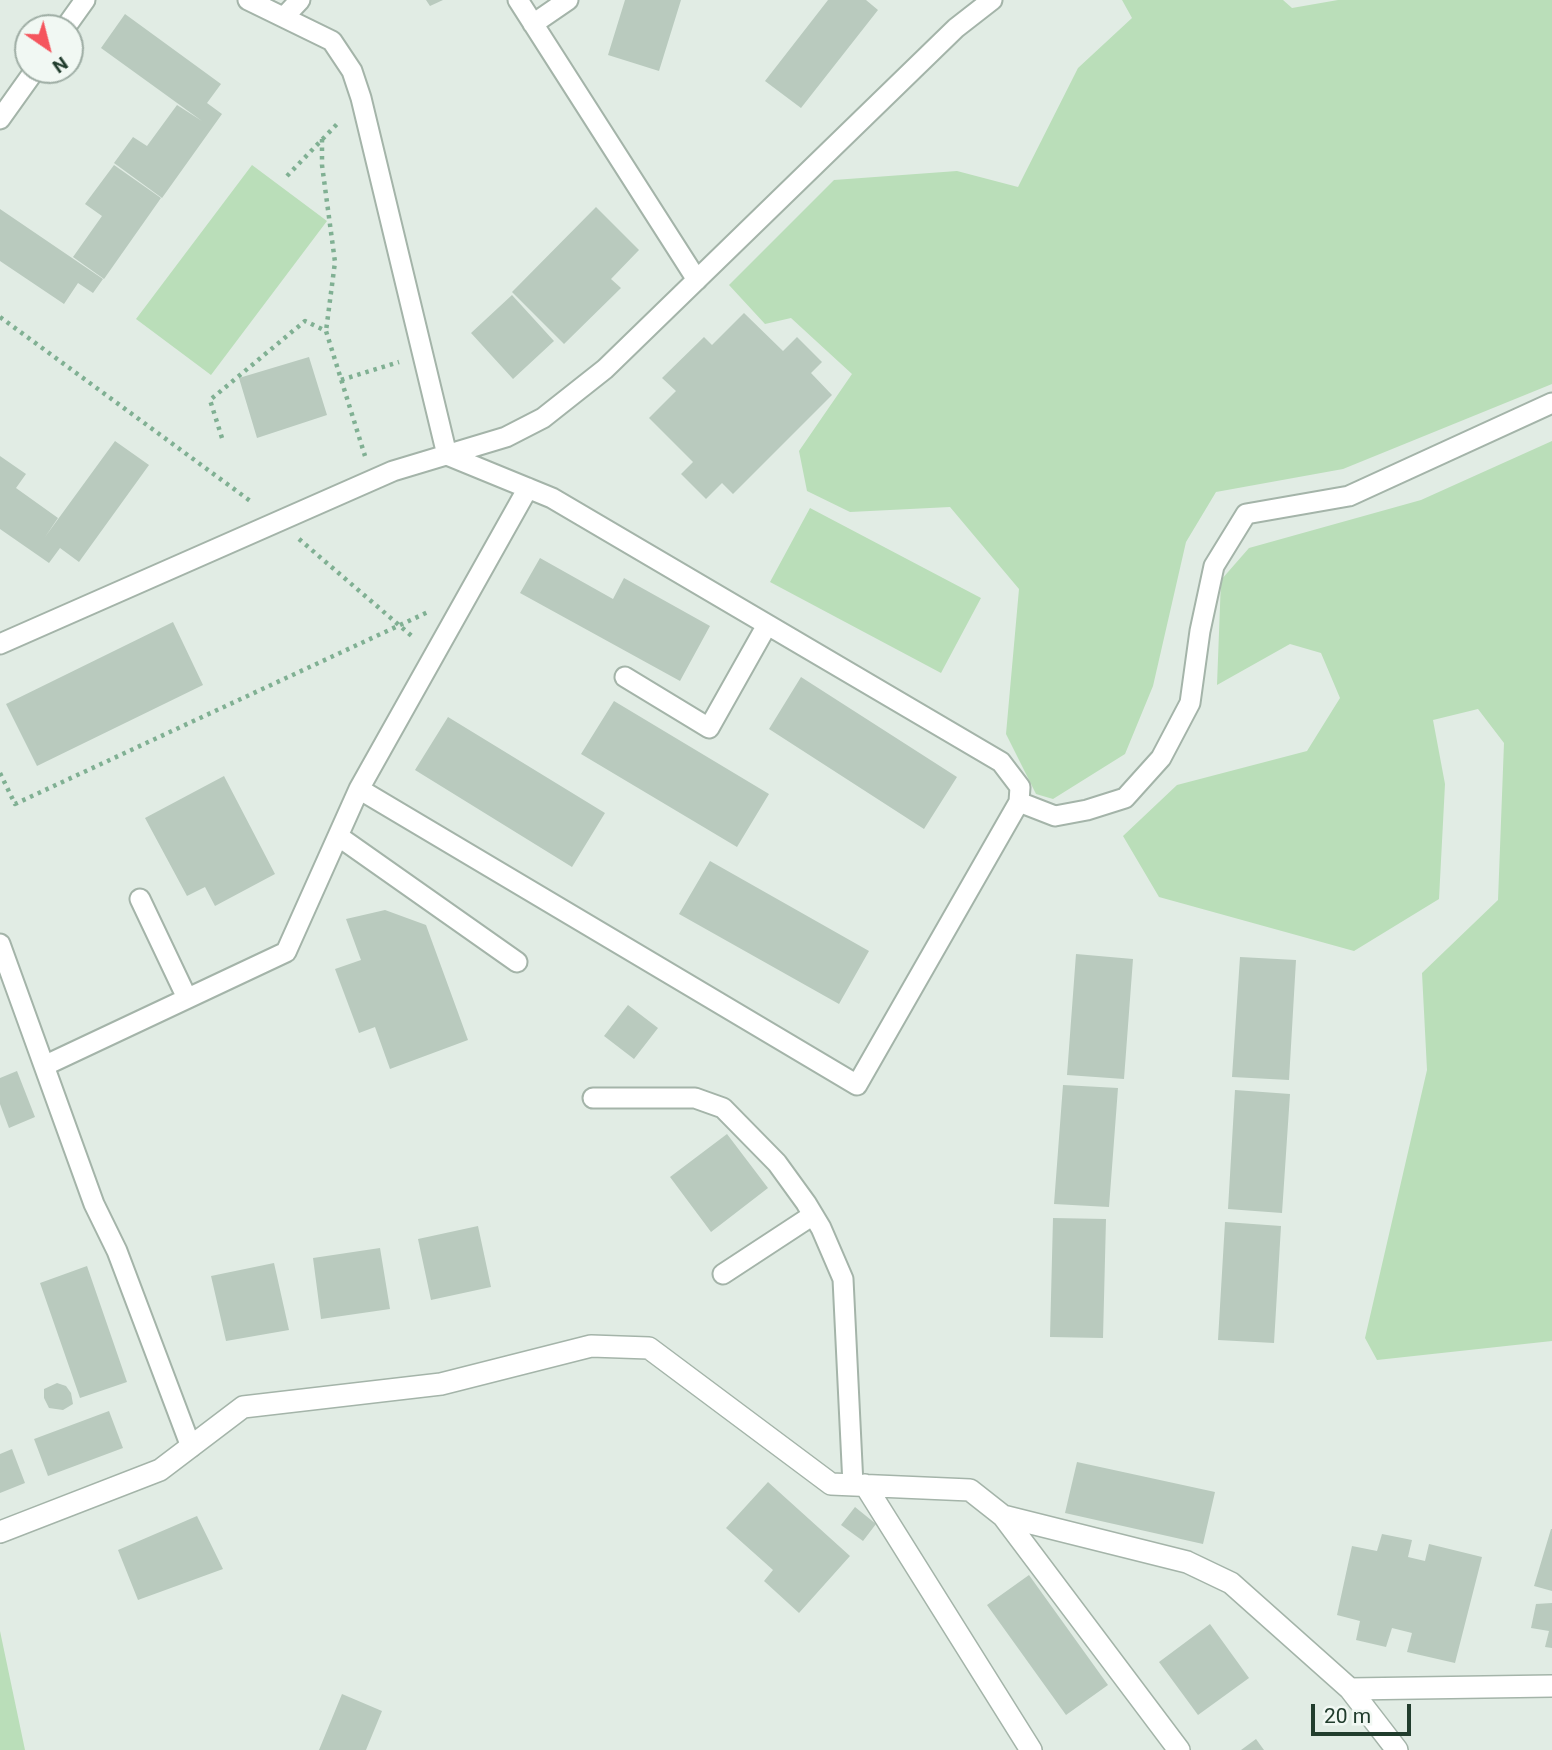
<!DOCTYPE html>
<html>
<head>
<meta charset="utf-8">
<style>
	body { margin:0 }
	#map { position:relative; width:1552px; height:1750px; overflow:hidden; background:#e1ece4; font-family:Roboto,sans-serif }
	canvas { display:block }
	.north { position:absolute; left:14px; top:14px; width:70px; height:70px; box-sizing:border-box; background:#f1f8f3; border:2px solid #9eada4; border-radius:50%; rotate:145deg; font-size:19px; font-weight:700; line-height:28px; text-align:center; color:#213d2d }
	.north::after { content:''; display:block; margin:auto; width:24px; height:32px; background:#f5555d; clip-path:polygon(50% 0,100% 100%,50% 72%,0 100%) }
	.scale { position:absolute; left:1311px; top:1704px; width:100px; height:32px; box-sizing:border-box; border:4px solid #213d2d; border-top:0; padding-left:9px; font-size:21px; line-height:24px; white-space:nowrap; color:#213d2d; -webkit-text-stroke:5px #f1f8f3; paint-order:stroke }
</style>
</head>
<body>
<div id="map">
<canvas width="1552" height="1750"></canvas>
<div class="north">N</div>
<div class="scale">20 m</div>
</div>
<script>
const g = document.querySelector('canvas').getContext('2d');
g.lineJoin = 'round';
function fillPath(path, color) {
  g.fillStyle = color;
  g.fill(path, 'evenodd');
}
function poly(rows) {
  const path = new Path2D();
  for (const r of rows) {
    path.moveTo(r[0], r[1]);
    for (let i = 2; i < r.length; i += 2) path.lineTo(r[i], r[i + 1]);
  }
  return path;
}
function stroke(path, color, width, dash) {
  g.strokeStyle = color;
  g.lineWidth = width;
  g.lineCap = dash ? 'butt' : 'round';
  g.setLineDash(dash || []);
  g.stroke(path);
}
const green = poly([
	[1122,0,1283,0,1292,8,1338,0,1552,0,1552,384,1343,469,1216,492,1186,542,1153,686,1125,754,1053,799,1036,794,1006,734,1019,589,950,507,850,512,807,491,799,451,852,374,791,318,765,324,729,285,834,180,957,171,1018,187,1078,68,1132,18],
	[252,165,327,221,211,375,136,319],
	[1552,441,1552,1341,1377,1360,1365,1338,1427,1070,1422,973,1498,900,1504,743,1478,709,1433,720,1445,784,1439,899,1354,951,1159,897,1123,836,1177,785,1307,751,1340,698,1321,653,1290,644,1217,685,1221,580,1249,548,1421,500],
	[810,508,981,598,941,673,770,582],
	[0,1631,25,1750,0,1750]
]);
const building = poly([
	[426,0,443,0,430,6],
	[625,0,681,0,659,71,608,55],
	[828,0,866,0,878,10,801,108,765,81],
	[125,14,221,84,207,103,222,114,162,198,114,163,133,137,147,146,177,105,202,121,101,48],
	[114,165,161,198,104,279,73,257,102,216,85,204],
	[596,207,639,250,611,279,621,288,564,344,512,292],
	[0,209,103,279,93,293,78,283,64,304,0,261],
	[512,295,554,341,513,379,471,333],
	[744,313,783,351,797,337,822,362,811,373,832,395,733,494,722,483,706,499,681,474,693,462,649,418,676,391,662,378,704,337,712,345],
	[309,357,327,415,257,438,239,378],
	[115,441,149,465,79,562,60,548,49,563,0,529,0,456,26,474,16,488,58,518,45,537],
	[540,558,613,599,624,578,710,626,680,681,520,593],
	[173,622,203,685,37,766,6,704],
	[801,677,957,777,924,829,769,729],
	[614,701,769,794,737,847,581,754],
	[448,717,605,813,572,867,415,770],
	[224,776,275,874,215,906,205,887,187,896,145,818],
	[710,861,869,951,839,1004,679,914],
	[385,910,426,925,468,1040,390,1069,375,1027,359,1033,335,969,361,960,346,919],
	[1076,954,1133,959,1124,1079,1067,1075],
	[1240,957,1296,960,1289,1080,1232,1077],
	[628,1005,658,1028,634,1059,604,1036],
	[17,1071,35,1117,9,1128,0,1104,0,1078],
	[1063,1085,1118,1088,1109,1207,1054,1204],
	[1235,1090,1290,1094,1282,1213,1228,1209],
	[727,1134,768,1188,711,1232,670,1177],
	[1053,1218,1106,1219,1103,1338,1050,1337],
	[1225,1222,1281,1226,1274,1343,1218,1340],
	[478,1226,491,1287,431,1300,418,1239],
	[380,1248,390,1309,321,1319,313,1258],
	[274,1263,289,1330,226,1341,211,1276],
	[87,1266,127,1382,80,1398,40,1283],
	[57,1383,66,1386,71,1393,73,1404,63,1410,49,1408,44,1398,44,1389],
	[109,1411,123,1448,48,1476,34,1439],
	[12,1449,25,1483,0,1493,0,1454],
	[1077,1462,1215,1492,1203,1544,1065,1513],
	[768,1482,850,1556,799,1613,764,1581,773,1570,726,1528],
	[855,1507,876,1524,863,1541,841,1525],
	[197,1516,223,1569,138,1600,118,1550],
	[1551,1529,1552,1529,1552,1591,1534,1586],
	[1382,1534,1412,1540,1408,1557,1425,1561,1429,1544,1482,1557,1455,1663,1407,1652,1412,1633,1392,1628,1386,1647,1356,1640,1360,1621,1337,1615,1352,1546,1377,1551],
	[1029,1575,1108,1685,1066,1715,987,1605],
	[1552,1603,1552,1648,1545,1647,1549,1631,1531,1628,1536,1604],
	[1210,1624,1249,1678,1198,1715,1159,1662],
	[342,1694,382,1711,366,1750,319,1750],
	[1256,1739,1264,1750,1241,1750]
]);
const path = poly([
	[322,139,322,165,335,262,326,331],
	[287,176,340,121],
	[0,317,253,503],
	[341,380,399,362],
	[222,438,210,400,305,321,326,331,365,456],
	[299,539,414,638],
	[0,773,15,804,428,612]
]);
const lane = poly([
	[248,0,332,41,352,71,361,98,447,455,552,498,1001,762,1020,787,1019,802,857,1085,359,789],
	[518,0,697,280],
	[284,17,300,0],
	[533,24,568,0],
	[65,28,85,0],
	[0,119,35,70],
	[0,644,393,471,506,437,543,418,605,369,956,28,992,0],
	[625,677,709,728,767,625],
	[1019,802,1055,816,1087,810,1125,798,1161,758,1190,703,1200,631,1214,566,1246,514,1349,496,1552,403],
	[338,836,517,962],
	[140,899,187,998],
	[0,944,94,1204,117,1251,191,1447],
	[46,1065,286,952,359,789,528,488],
	[593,1098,695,1098,723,1108,777,1163,806,1203,821,1228,843,1279,853,1485],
	[723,1274,813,1215]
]);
const street = poly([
	[865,1485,1031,1750],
	[1003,1516,1179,1750],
	[0,1532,160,1470,243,1407,441,1384,591,1346,649,1348,831,1484,970,1490,1003,1516,1187,1562,1231,1583,1350,1689,1397,1750],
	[1350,1689,1552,1686]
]);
fillPath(green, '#badeb9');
fillPath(building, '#b9cabe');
stroke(lane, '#a4b4a9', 23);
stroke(street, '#a4b4a9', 24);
stroke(path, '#80b093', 4.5, [3.5, 5]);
stroke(lane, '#fff', 19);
stroke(street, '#fff', 21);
</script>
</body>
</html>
